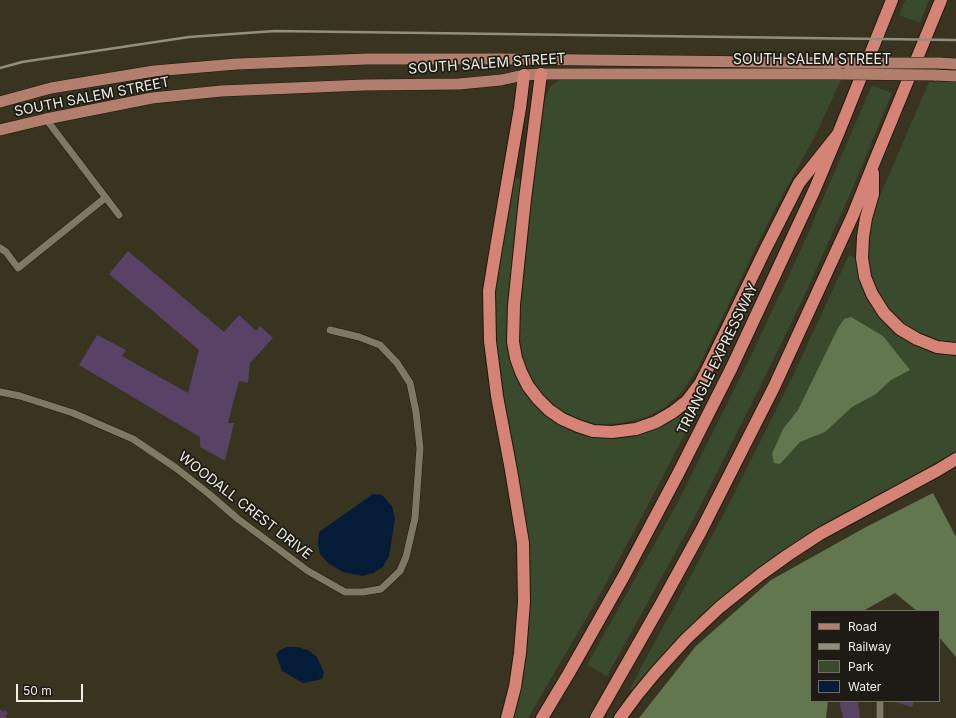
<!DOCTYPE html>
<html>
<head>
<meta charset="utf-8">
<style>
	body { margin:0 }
	#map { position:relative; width:956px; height:718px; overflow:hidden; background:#383420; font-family:Inter,sans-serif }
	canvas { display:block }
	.legend { position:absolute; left:810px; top:610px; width:130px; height:92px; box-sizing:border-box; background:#1d1b13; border:1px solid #716f65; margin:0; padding:5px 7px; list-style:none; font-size:12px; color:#efede1 }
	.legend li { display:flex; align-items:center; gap:8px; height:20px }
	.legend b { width:20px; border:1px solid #716f65 }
	.scale { position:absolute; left:16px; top:684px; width:67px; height:18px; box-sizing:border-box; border:2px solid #efede1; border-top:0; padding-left:5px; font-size:12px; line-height:14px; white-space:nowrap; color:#efede1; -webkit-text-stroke:3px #1d1b13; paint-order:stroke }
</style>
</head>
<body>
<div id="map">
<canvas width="956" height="718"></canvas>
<ul class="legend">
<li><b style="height:5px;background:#b27f6f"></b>Road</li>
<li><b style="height:5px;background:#918e7e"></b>Railway</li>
<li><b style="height:11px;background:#3a4a2c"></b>Park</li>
<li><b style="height:11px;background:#051c39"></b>Water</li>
</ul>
<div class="scale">50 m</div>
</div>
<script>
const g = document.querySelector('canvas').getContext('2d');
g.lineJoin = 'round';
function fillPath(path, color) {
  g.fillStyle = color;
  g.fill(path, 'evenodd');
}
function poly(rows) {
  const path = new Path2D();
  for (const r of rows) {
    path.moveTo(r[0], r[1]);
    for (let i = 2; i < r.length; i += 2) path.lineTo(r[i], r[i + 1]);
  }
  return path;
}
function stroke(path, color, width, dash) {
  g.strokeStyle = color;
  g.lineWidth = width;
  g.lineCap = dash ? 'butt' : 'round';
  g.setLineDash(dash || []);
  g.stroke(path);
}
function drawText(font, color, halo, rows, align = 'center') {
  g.font = font + ' Inter,sans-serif';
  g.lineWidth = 3.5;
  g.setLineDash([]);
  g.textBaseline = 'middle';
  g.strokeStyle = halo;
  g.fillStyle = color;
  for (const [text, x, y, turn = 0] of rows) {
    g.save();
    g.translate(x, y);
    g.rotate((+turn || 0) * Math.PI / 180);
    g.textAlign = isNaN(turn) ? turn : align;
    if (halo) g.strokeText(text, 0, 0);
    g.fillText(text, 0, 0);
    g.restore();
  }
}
const green = poly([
	[905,0,929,0,920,23,899,15],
	[574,76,841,80,815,136,775,209,758,243,699,366,682,392,664,408,644,418,621,423,596,425,575,419,553,407,536,389,524,367,518,343,518,308,544,101,550,87,560,79],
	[929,82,956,82,956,345,939,343,920,335,905,325,888,310,877,292,869,274,867,258,870,219],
	[872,85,892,93,851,192,805,294,758,391,691,524,607,676,587,665,679,500,747,364,804,243],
	[514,178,521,179,508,309,523,387,596,436,615,438,634,436,651,431,671,421,690,406,704,387,707,388,689,426,639,522,598,598,528,718,511,718,524,657,512,453,495,348,495,285],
	[849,255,856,258,860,280,867,298,881,317,936,353,956,355,956,452,951,456,792,547,633,691,630,689,640,669,679,598,731,500,789,384]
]);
const forest = poly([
	[851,317,883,336,910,370,891,380,876,394,852,407,825,432,800,442,780,464,774,463,772,454,783,429,798,410,838,328,844,319],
	[933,493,956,537,956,657,939,637,939,611,917,611,895,593,863,611,811,611,811,701,828,701,826,718,639,718,696,646,771,580,866,527]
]);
const water = poly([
	[373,494,382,495,392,506,395,519,389,556,383,567,373,573,362,576,343,572,328,563,320,554,318,544,319,532],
	[287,647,297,647,308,650,317,657,324,673,322,679,303,683,282,671,276,654,280,650]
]);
const building = poly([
	[128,251,224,332,239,315,256,331,260,326,273,338,250,363,248,383,239,381,228,423,234,423,225,461,200,447,200,437,79,365,97,335,126,350,122,356,188,393,199,350,109,274],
	[858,701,860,718,843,718,842,712,841,711,840,702],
	[895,701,914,701,912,707,895,702],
	[0,709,3,712,5,710,8,714,5,716,7,718,0,718]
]);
const street = poly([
	[46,119,119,215],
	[0,248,6,252,18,268,105,198],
	[0,392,20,396,73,413,133,439,176,468,209,494,238,519,308,571,345,592,363,592,381,589,400,571,406,557,415,518,420,448,416,412,410,383,397,363,380,345,359,337,330,330],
	[880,718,880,701]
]);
const primary = poly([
	[939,63,956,64],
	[934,75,956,76],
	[0,102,51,88,154,71,237,64,367,59,503,59,846,63],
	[0,130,46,119,152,98,221,91,364,85,459,84,501,80,524,75,541,74,841,74]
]);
const highway = poly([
	[541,74,525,199,514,305,513,342,516,358,521,372,528,386,538,399,549,410,562,419,578,426,593,431,612,432,636,429,656,422,673,412,687,401,700,384,710,364,765,250,799,183,838,134],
	[873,173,873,194,866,218,863,237,862,258,865,277,872,294,884,313,900,329,917,339,937,347,956,349],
	[507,718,515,687,520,653,524,602,523,543,511,470,497,396,490,341,489,291,496,248,520,108,524,75],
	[542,718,569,673,625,574,679,472,731,369,787,249,814,191,838,134,892,0],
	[596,718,661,604,701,531,774,387,853,215,873,165,941,0],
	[620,718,637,695,656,672,686,639,720,607,760,575,788,555,820,534,938,470,956,459]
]);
const rail = poly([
	[0,68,22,62,189,37,275,31,956,40]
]);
const primaryBridge = poly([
	[846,63,939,63],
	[841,74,934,75]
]);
const streetNames = [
	["SOUTH SALEM STREET",812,60],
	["SOUTH SALEM STREET",487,64,-4],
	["SOUTH SALEM STREET",92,97,-11],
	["TRIANGLE EXPRESSWAY",718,359,-64],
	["WOODALL CREST DRIVE",245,506,38]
];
fillPath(green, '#3a4a2c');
fillPath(forest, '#627750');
fillPath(water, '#051c39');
fillPath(building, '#584265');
stroke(street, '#1f1b09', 8);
stroke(primary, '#1f1b09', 12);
stroke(highway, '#1f1b09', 14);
stroke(street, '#7d7963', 7);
stroke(primary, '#b27f6f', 11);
stroke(highway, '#d68377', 12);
stroke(rail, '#918e7e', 2.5);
stroke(primaryBridge, '#1f1b09', 12, []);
stroke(primaryBridge, '#b27f6f', 11);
drawText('14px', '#efede1', '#1d1b13', streetNames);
</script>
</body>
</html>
